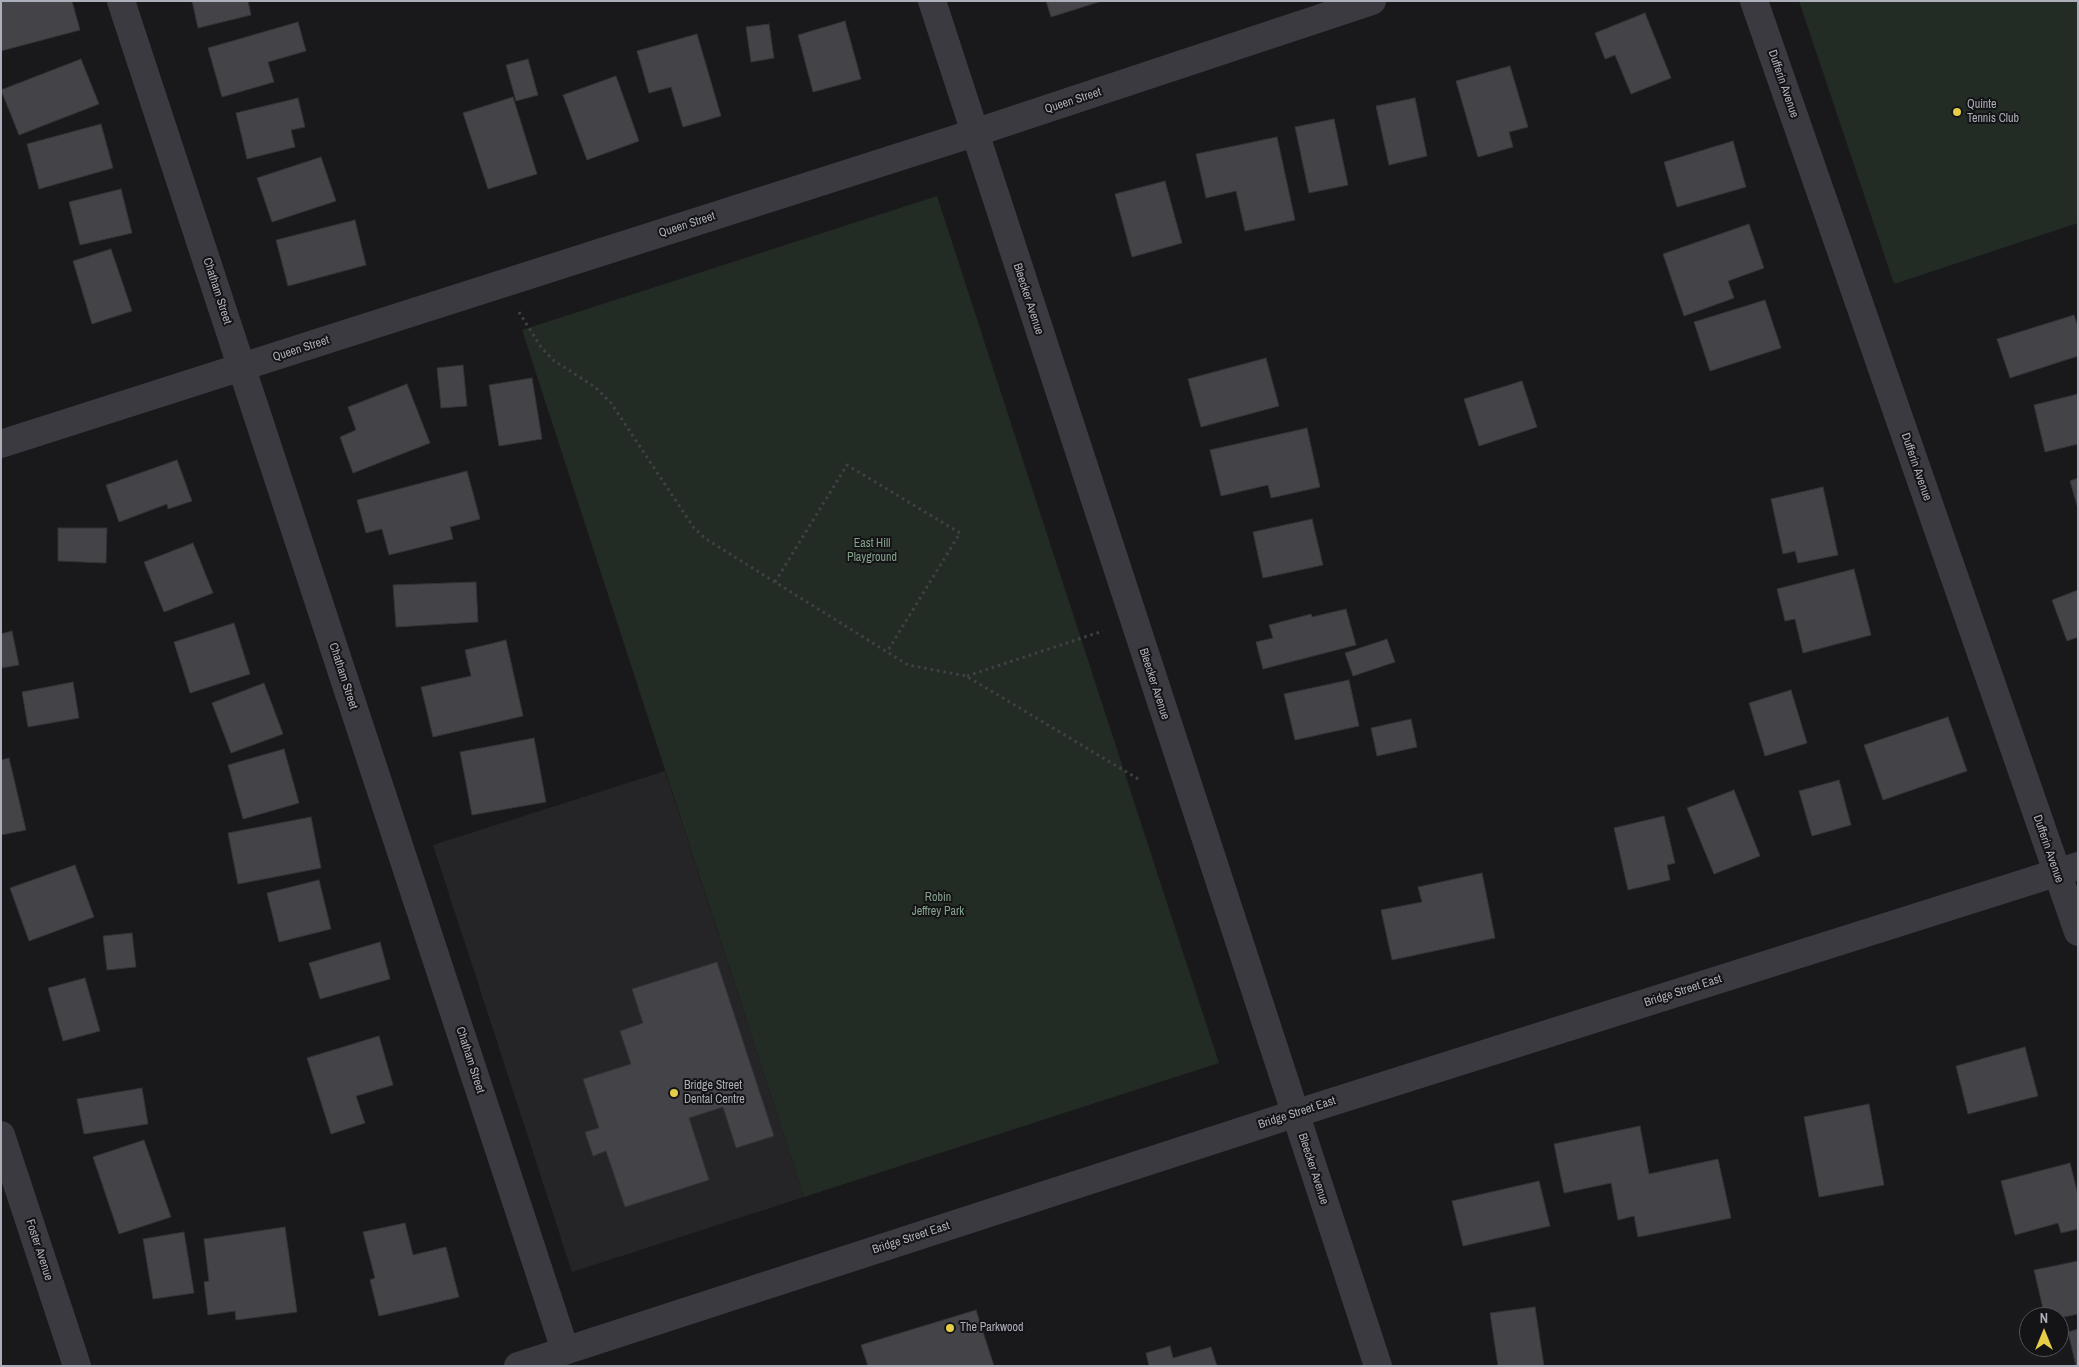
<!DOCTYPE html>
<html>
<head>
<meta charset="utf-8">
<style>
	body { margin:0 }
	#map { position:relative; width:2079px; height:1367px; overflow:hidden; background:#19191b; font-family:"Archivo Narrow",sans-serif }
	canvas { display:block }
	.frame { position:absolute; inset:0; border:2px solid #acaeb9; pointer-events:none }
	.north { position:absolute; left:2019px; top:1307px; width:50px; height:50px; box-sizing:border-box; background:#141416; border:1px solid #515257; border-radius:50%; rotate:0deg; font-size:14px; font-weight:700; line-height:20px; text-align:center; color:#acaeb9 }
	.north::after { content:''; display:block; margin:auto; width:18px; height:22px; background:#e5cd47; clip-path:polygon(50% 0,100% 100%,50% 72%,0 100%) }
</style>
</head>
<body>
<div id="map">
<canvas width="2079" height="1367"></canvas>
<div class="frame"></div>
<div class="north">N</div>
</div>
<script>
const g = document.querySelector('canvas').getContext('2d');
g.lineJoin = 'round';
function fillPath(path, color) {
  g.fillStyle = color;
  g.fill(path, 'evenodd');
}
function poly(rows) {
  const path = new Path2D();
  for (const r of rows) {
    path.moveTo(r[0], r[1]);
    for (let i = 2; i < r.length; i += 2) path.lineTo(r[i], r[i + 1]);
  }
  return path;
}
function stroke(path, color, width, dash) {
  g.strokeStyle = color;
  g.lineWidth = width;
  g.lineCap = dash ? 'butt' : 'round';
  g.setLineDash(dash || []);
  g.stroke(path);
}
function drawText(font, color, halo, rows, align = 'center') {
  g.font = font + ' "Archivo Narrow",sans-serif';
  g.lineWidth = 4;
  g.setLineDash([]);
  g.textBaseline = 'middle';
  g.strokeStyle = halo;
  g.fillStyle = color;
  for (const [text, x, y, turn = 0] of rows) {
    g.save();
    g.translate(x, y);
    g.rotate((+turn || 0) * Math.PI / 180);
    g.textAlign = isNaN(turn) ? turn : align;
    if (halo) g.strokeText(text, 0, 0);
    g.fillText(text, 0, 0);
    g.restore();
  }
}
const built = poly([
	[665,771,804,1197,572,1272,433,845]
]);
const green = poly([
	[1799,1,2078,1,2078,223,1894,284],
	[937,196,1219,1063,804,1197,522,330]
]);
const building = poly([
	[1,1,72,1,80,30,1,51,1,1],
	[192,1,248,1,251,15,198,28,192,1],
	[1046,1,1102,1,1051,17,1046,1],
	[1645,13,1671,78,1631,94,1615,55,1605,59,1595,33,1645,13],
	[845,21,861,79,813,92,798,35,845,21],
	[298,22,306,51,268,62,274,82,222,97,208,48,298,22],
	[769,24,774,58,751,62,746,27,769,24],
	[697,34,721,116,683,127,671,87,649,93,637,51,697,34],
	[81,59,99,104,19,135,1,90,81,59],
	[528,59,538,95,516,101,506,65,528,59],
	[1510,66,1528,127,1509,132,1513,147,1478,157,1456,81,1510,66],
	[616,76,639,141,587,160,563,95,616,76],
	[513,97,537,174,488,189,463,113,513,97],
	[298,98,305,127,291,130,295,147,247,159,236,113,298,98],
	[1415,98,1427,156,1389,165,1376,106,1415,98],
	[1334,119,1348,185,1309,193,1295,127,1334,119],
	[101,124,113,168,39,189,27,144,101,124],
	[1277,137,1295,220,1245,231,1236,191,1206,198,1196,154,1277,137],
	[1733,141,1746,187,1677,207,1664,162,1733,141],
	[321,157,336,201,272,222,257,178,321,157],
	[1165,181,1182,243,1132,257,1115,194,1165,181],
	[121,189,132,233,80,245,69,202,121,189],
	[355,220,366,265,288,286,276,240,355,220],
	[1749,224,1764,268,1728,281,1734,298,1684,316,1663,254,1749,224],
	[111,249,132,311,92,324,73,261,111,249],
	[1765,300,1781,348,1710,371,1694,322,1765,300],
	[2074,315,2078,327,2078,356,2010,378,1997,339,2074,315],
	[1266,358,1279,406,1201,427,1188,379,1266,358],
	[463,365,467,406,441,408,437,368,463,365],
	[532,378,542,439,499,446,489,385,532,378],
	[1522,381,1537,427,1479,446,1464,399,1522,381],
	[407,384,430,443,353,473,340,437,356,430,348,407,407,384],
	[2078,394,2078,444,2045,452,2034,405,2078,394],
	[1307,428,1320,487,1271,498,1268,485,1221,496,1210,450,1307,428],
	[177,460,192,501,168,509,167,504,119,522,106,485,177,460],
	[467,471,480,519,450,527,453,539,389,555,382,529,366,533,357,500,467,471],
	[2078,478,2078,509,2070,481,2078,478],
	[1823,487,1838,555,1798,563,1795,551,1783,554,1771,499,1823,487],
	[1312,519,1323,565,1263,578,1253,532,1312,519],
	[58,528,107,528,106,563,58,561,58,528],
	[193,543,213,593,164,612,144,562,193,543],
	[1854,569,1871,635,1803,653,1795,619,1785,621,1777,589,1854,569],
	[476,582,478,622,396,627,393,585,476,582],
	[2078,590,2078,637,2067,641,2052,600,2078,590],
	[1346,609,1356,645,1263,669,1256,642,1273,638,1269,625,1311,614,1312,617,1346,609],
	[234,623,250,674,190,693,174,642,234,623],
	[12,631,19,665,1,668,1,634,12,631],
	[1387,639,1395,662,1353,676,1345,653,1387,639],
	[506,640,523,716,433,737,421,687,471,676,465,650,506,640],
	[1349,680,1359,726,1295,740,1284,694,1349,680],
	[73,682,79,718,28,727,22,692,73,682],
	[264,683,283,734,231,753,212,703,264,683],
	[1791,690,1807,743,1765,756,1749,703,1791,690],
	[1948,717,1967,771,1883,800,1864,745,1948,717],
	[1411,719,1417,747,1377,756,1371,728,1411,719],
	[534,738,546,802,472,815,460,752,534,738],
	[284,749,299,803,243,819,228,765,284,749],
	[9,758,26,830,1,835,1,760,9,758],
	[1839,780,1851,825,1812,836,1799,791,1839,780],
	[1734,790,1760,856,1714,874,1687,808,1734,790],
	[1664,816,1675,863,1667,865,1670,880,1628,890,1614,828,1664,816],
	[311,817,321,868,238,884,228,833,311,817],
	[75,865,94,917,29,941,10,888,75,865],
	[1482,873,1495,938,1392,960,1381,910,1422,902,1418,887,1482,873],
	[319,880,331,929,279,942,267,893,319,880],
	[132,933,136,967,107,970,103,936,132,933],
	[380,942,390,979,320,999,309,963,380,942],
	[717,962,774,1136,736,1148,723,1107,689,1118,709,1180,625,1207,606,1151,593,1156,585,1132,599,1128,583,1079,631,1064,620,1031,643,1023,632,989,717,962],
	[85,978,100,1031,63,1041,48,988,85,978],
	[379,1036,393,1085,356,1096,365,1123,331,1134,307,1058,379,1036],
	[2025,1047,2038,1096,1968,1114,1956,1066,2025,1047],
	[142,1088,148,1124,84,1134,77,1099,142,1088],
	[1869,1104,1884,1185,1819,1197,1804,1117,1869,1104],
	[1640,1126,1649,1174,1718,1159,1731,1218,1638,1237,1634,1216,1618,1220,1611,1183,1564,1193,1554,1144,1640,1126],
	[144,1140,171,1217,119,1234,93,1157,144,1140],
	[2070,1163,2078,1195,2078,1229,2061,1233,2058,1223,2015,1235,2001,1181,2070,1163],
	[1539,1181,1550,1226,1463,1246,1452,1201,1539,1181],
	[405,1223,413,1255,446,1247,459,1297,379,1316,370,1280,375,1278,363,1232,405,1223],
	[285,1227,297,1312,236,1320,235,1311,208,1315,204,1282,209,1281,204,1239,285,1227],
	[184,1232,194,1293,153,1299,143,1239,184,1232],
	[2078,1261,2078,1314,2059,1318,2045,1317,2034,1270,2078,1261],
	[1535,1307,1544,1366,1498,1366,1490,1313,1535,1307],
	[976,1310,994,1366,868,1366,861,1345,976,1310],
	[2078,1329,2078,1366,2076,1366,2068,1332,2078,1329],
	[1170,1346,1173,1358,1211,1347,1217,1366,1149,1366,1146,1353,1170,1346]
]);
const path = poly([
	[519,312,541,347,553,360,595,387,611,403,694,528,706,539,908,665,966,676,1140,780],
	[775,582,847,465,960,533,887,652],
	[967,676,1103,631]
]);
const minor = poly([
	[121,1,565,1350],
	[932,1,1378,1366],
	[1754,1,2078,932],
	[1,444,974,133,1372,1],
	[1,1135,77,1366]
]);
const tertiary = poly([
	[518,1366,1294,1114,2078,866]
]);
const markers = [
	[1957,112,5,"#e5cd47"],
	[674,1093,5,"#e5cd47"],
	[950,1328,5,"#e5cd47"]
];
const streetNames = [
	["Dufferin Avenue",1783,84,71],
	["Queen Street",1073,101,-18],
	["Queen Street",687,225,-18],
	["Chatham Street",217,291,72],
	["Bleecker Avenue",1028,299,72],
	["Queen Street",301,349,-18],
	["Dufferin Avenue",1916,467,71],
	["Chatham Street",343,676,72],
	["Bleecker Avenue",1154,684,72],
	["Dufferin Avenue",2048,849,71],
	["Bridge Street East",1683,991,-18],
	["Chatham Street",470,1060,72],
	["Bridge Street East",1297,1113,-18],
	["Bleecker Avenue",1313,1169,72],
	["Bridge Street East",911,1238,-18],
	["Foster Avenue",39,1250,72]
];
const poiNames = [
	["Quinte",1967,105],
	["Tennis Club",1967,119],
	["Bridge Street",684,1086],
	["Dental Centre",684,1100],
	["The Parkwood",960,1328]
];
const parkNames = [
	["East Hill",872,544],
	["Playground",872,558],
	["Robin",938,898],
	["Jeffrey Park",938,912]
];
fillPath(built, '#252528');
fillPath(green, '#232b25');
fillPath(building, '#434348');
stroke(building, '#343337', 1);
stroke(path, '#404146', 3, [2.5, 4]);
stroke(minor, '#3a3a40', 28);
stroke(tertiary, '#3a3a40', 28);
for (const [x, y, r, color] of markers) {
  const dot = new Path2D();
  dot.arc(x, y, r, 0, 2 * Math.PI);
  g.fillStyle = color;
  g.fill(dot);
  stroke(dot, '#141416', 2);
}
drawText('12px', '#acaeb9', '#141416', streetNames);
drawText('12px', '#acaeb9', '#141416', poiNames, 'left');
drawText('12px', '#85a38c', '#141416', parkNames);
</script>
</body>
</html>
